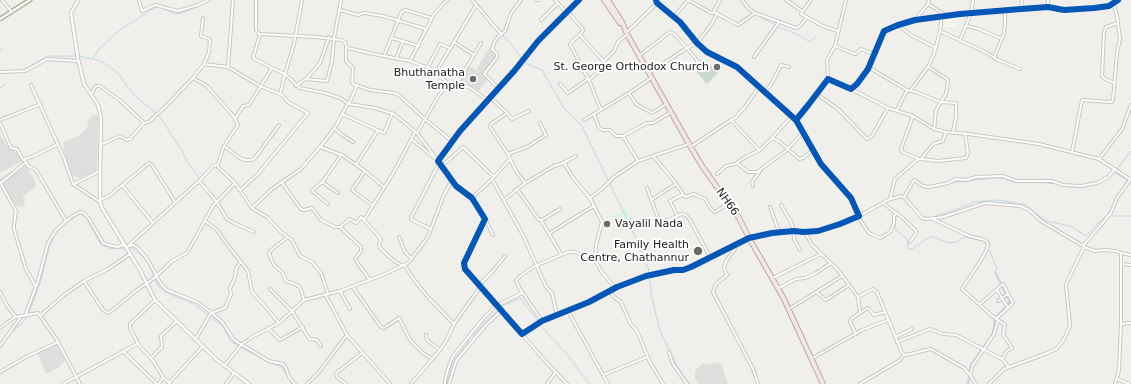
<!DOCTYPE html>
<html>
<head>
<meta charset="utf-8">
<style>
	body { margin:0 }
	canvas { display:block; background:#f0efeb }
</style>
</head>
<body>
<canvas width="1131" height="384"></canvas>
<script>
const g = document.querySelector('canvas').getContext('2d');
g.lineJoin = 'round';
function fillPath(path, color) {
  g.fillStyle = color;
  g.fill(path, 'evenodd');
}
function poly(rows) {
  const path = new Path2D();
  for (const r of rows) {
    path.moveTo(r[0], r[1]);
    for (let i = 2; i < r.length; i += 2) path.lineTo(r[i], r[i + 1]);
  }
  return path;
}
function stroke(path, color, width, dash) {
  g.strokeStyle = color;
  g.lineWidth = width;
  g.lineCap = dash ? 'butt' : 'round';
  g.setLineDash(dash || []);
  g.stroke(path);
}
function drawText(font, color, halo, rows, align = 'center') {
  g.font = font + ' "DejaVu Sans",sans-serif';
  g.lineWidth = 4;
  g.setLineDash([]);
  g.textBaseline = 'middle';
  g.strokeStyle = halo;
  g.fillStyle = color;
  for (const [text, x, y, turn = 0] of rows) {
    g.save();
    g.translate(x, y);
    g.rotate((+turn || 0) * Math.PI / 180);
    g.textAlign = isNaN(turn) ? turn : align;
    if (halo) g.strokeText(text, 0, 0);
    g.fillText(text, 0, 0);
    g.restore();
  }
}
const residential = poly([
	[92,115,98,115,97,170,80,178,72,175,63,148,64,142,78,136,87,128,88,120],
	[0,135,3,139,6,145,19,155,22,161,0,173],
	[26,166,33,177,36,187,23,196,25,206,19,207,14,203,0,181,0,178,16,169,22,168],
	[57,344,65,361,58,368,46,374,37,353],
	[718,362,721,364,728,384,698,384,695,379,695,371,702,363,707,365]
]);
const education = poly([
	[945,17,955,17,955,27,944,27],
	[700,244,707,256,696,263,693,256,692,246]
]);
const religious = poly([
	[489,48,495,52,496,55,483,74,487,80,478,92,460,81,469,66,476,70]
]);
const cemetery = poly([
	[706,60,718,73,707,84,695,70]
]);
const park = poly([
	[626,207,636,229,620,231,613,217]
]);
const stream = poly([
	[474,0,476,3],
	[478,4,501,32],
	[762,18,773,24],
	[778,27,799,35,810,42,816,36],
	[503,35,527,64,542,70,564,108,582,126,608,180],
	[0,50,2,50],
	[79,56,92,59,101,47,120,30,152,9,158,7,176,14,185,12,211,0],
	[93,59,101,61,118,73,133,94,160,117,183,152,186,160,199,178],
	[23,70,48,56,76,56],
	[0,88,5,85],
	[1118,168,1131,151],
	[1115,173,1127,180,1122,189],
	[1111,175,1115,171],
	[1037,182,1058,184],
	[1130,182,1131,183],
	[950,183,994,178,1004,178,1013,182,1032,182],
	[610,184,640,247,643,259,648,267,652,298,660,331,675,362,687,381],
	[1067,186,1080,188,1099,184,1102,181],
	[933,187,945,184],
	[896,215,895,227,897,231,907,239,908,249,912,249,931,236,949,243,956,242,964,237,984,241,987,246],
	[1107,215,1112,208],
	[1112,216,1131,216],
	[933,217,952,211,974,202,997,200,1024,204,1030,208,1040,217,1047,221,1070,226,1086,236,1098,223,1108,215],
	[128,248,133,248,147,261,158,286,167,293,192,303,223,326,230,341,268,362,282,367,292,384],
	[989,249,997,269,995,272],
	[502,306,520,298,538,321],
	[29,313,41,280,49,248,55,234,63,225,77,215,81,214,87,219,100,243,108,248,125,249],
	[540,325,566,353,589,384],
	[10,334,24,321,28,316],
	[473,336,485,322,498,310],
	[689,382,690,384],
	[447,384,452,363,469,341]
]);
const canal = poly([
	[995,272,1010,302,996,317],
	[969,372,971,365,993,333,995,320],
	[968,384,969,377]
]);
const minor = poly([
	[2,0,11,11],
	[139,0,142,11,155,5,178,11,198,5,208,0],
	[256,0,256,30,259,34,317,37,341,40,345,42,346,46,348,48,369,53,410,61,423,66,428,67,448,83,460,83,472,89,487,100],
	[302,0,294,44,285,74,287,76,300,88,325,93,340,98,349,104,375,108,394,114,417,133,438,161],
	[472,0,502,35],
	[537,0,538,0],
	[555,0,566,12],
	[742,0,749,9,755,13],
	[786,0,802,11],
	[811,0,801,14,823,26,838,31],
	[928,4,947,16],
	[1048,7,1048,0],
	[1021,9,1022,0],
	[340,10,358,15,364,13,383,16,426,29],
	[714,12,738,25,755,13,796,28,800,26,807,17],
	[674,17,688,0,711,13,713,13,720,0],
	[203,18,201,36,209,39,210,41,209,52,204,64],
	[541,20,558,3],
	[915,20,928,4,929,0],
	[898,25,911,35,936,48],
	[967,26,979,29,1002,39],
	[940,31,987,53,998,60,1020,69],
	[627,32,657,3],
	[260,34,253,58,272,68],
	[580,35,604,62],
	[392,38,419,46],
	[960,40,971,13,973,0],
	[454,42,474,55],
	[835,46,855,54,861,49,874,54],
	[346,47,346,61,353,68,352,82,353,84,370,90,394,93,400,96,425,119,453,142],
	[640,55,670,32,674,34,687,48,697,43,711,25,717,14],
	[384,56,401,13,403,11,406,10,431,18],
	[754,57,779,22],
	[994,58,1004,33,1005,24,1005,10],
	[396,59,403,41],
	[410,61,434,14,447,0],
	[228,67,260,86,282,95,288,102,308,113,257,175,240,190],
	[428,67,440,44,450,48],
	[868,67,907,90,916,92,940,102,956,103,956,117,953,132],
	[928,67,947,79,948,82,946,94,936,110,934,129],
	[0,72,25,71,47,59,78,61],
	[436,72,476,5],
	[649,73,687,48,699,63,702,62],
	[193,78,207,86,235,118],
	[305,79,327,81,332,61,334,38,341,0],
	[828,79,827,60,835,46,846,0],
	[589,80,598,72,605,60,614,51,618,42,627,34],
	[589,80,601,110],
	[458,82,481,43],
	[1114,83,1105,79,1102,76,1104,32,1106,27,1118,23],
	[560,84,568,93,588,79,570,44,583,31,582,28,567,11],
	[31,85,64,158,73,184,76,183,100,171],
	[296,86,308,77,320,63,329,37],
	[498,88,484,74,497,57,497,54,492,49,495,41,498,37,505,31,511,13,521,0],
	[851,89,888,108,913,116,934,129,946,132,968,134,1039,144,1099,159,1131,180],
	[910,91,928,67,934,54,940,31,942,16],
	[765,92,772,83,781,65,789,67],
	[629,93,636,104,652,113,666,104],
	[91,94,96,86,100,86,122,102,144,123],
	[817,94,838,109,867,139,872,136,888,108],
	[490,97,507,113,491,124,490,127,508,154,516,171,525,183,554,166,564,163,574,179,590,198,602,222,596,245,595,260,601,271,615,288],
	[349,104,357,85],
	[897,110,907,90],
	[507,113,512,119,529,111],
	[342,114,384,133,392,114],
	[594,114,599,128,603,130,610,130,616,136,623,136,638,161],
	[913,116,901,149,902,152,919,159],
	[0,120,41,104],
	[584,120,634,90,651,78],
	[731,120,735,118,745,107,759,87],
	[0,123,11,148,17,149,23,160,36,155,58,144],
	[334,128,341,134,353,142],
	[417,133,439,95,448,84],
	[623,136,647,123,653,123,671,112],
	[772,138,792,116],
	[411,139,436,159],
	[100,145,120,136,127,140,130,139,144,123,149,122,166,106,191,80,204,64,228,67,233,0],
	[224,146,240,158,245,160,251,160,255,158,279,125],
	[692,146,731,120,759,150],
	[320,147,342,155,365,171,384,187],
	[1072,152,1082,100,1111,102,1113,100,1117,53,1120,39,1117,16,1113,3],
	[508,154,527,147,546,135,540,123],
	[653,156,674,181,685,197,694,194,705,199,712,210,715,212,728,204],
	[1100,158,1122,129,1131,105],
	[921,159,933,144,943,141,946,132],
	[25,160,28,166,36,170,66,221],
	[565,162,576,156],
	[737,163,748,172,757,172,787,150,803,132],
	[356,165,378,130],
	[442,166,463,147,494,177],
	[365,171,352,190,372,205],
	[717,174,726,166,735,164,747,156,760,150,772,138,780,142,799,159,803,158,813,150],
	[492,179,524,237,546,287,552,293,557,315],
	[199,181,216,201,227,219,234,223,254,232],
	[0,182,16,211,14,225,14,229,26,269,36,287],
	[322,182,338,193],
	[1,183,26,162],
	[282,183,301,209,304,210,312,208,321,220,335,227,340,227,350,219,356,223,361,217,364,220],
	[73,184,100,202],
	[122,185,153,223],
	[753,186,752,182,760,171],
	[647,188,660,223,682,214,686,215,690,220,710,257],
	[517,189,539,220,542,220,560,209],
	[904,197,914,180,923,186,929,187,948,183,956,179,966,180,976,177,1002,176,1017,181,1052,181,1063,185,1081,186,1097,183,1108,177,1115,169],
	[472,198,492,179,510,159],
	[590,198,602,189,614,177,638,161,689,144],
	[890,199,895,179,917,160,921,159,938,161,966,158,968,153,965,133],
	[100,200,109,196,149,163,152,165,175,202],
	[504,200,525,183],
	[651,200,676,184],
	[883,203,904,219,916,231,916,233,910,242],
	[328,204,312,191,324,180,341,155],
	[781,205,791,222,794,231],
	[770,207,779,232],
	[252,208,235,183,218,167,218,164,224,146,238,125,235,119,236,117,243,106,249,105,272,68,285,74,280,94],
	[677,215,670,201,682,195],
	[859,216,888,200,901,196,906,199,922,218,926,219,943,217,985,203,1020,206,1029,210,1041,221,1083,246],
	[485,219,493,235],
	[933,219,969,236,985,240,988,244,987,249,981,260,962,289,991,315,1005,325,1003,334,1012,348,1007,351,1002,359,1009,367],
	[541,220,561,254],
	[860,220,869,233,880,238,887,234,891,231,894,223,894,216,897,213],
	[205,221,217,230,226,243,248,271,252,292,263,304,279,323],
	[340,227,361,247,361,251,355,259,369,279],
	[431,229,412,220,411,218,439,163],
	[793,231,794,239,800,250],
	[805,232,812,245,838,270,858,297,873,289,877,292,902,353,906,355,931,349,964,368,970,375,976,384],
	[550,233,582,213,594,206],
	[288,237,271,250,269,254,274,265,282,272,286,281,297,285,300,287,304,300],
	[399,237,405,252,412,259],
	[129,245,199,181,213,166,218,164],
	[734,246,735,249,726,261,724,268,727,275,716,284,713,292,753,369,758,384],
	[126,247,133,245,138,248,148,260,161,284,167,290,197,302,212,313,223,323,234,340,269,361,283,364,286,368,289,377,295,384],
	[1121,253,1131,255],
	[1121,264,1131,265],
	[403,266,394,261,380,248,379,245,381,239,364,220,395,170,415,132],
	[405,266,415,281,427,296,454,324],
	[773,278,821,254],
	[84,281,103,310,108,313,110,312,137,290,153,279,172,261,187,253,213,206,235,183],
	[479,285,493,271,505,256],
	[352,286,381,327,384,328,399,318,410,340,424,354,433,359],
	[779,288,796,279,805,278,816,273,831,263],
	[270,289,292,311],
	[997,290,1008,308],
	[340,291,350,309],
	[610,291,614,297,621,302,630,323,637,331,650,362,663,384],
	[0,292,8,307,16,317,38,313,57,340,80,384],
	[816,292,826,300,849,285],
	[325,294,347,335,390,384],
	[328,294,321,273,312,262,300,256,292,240,280,231,267,217,252,208,272,189,301,169,325,141,337,124,348,103],
	[155,300,130,324,130,328,138,344,154,362,163,377,170,384],
	[998,301,1008,294],
	[980,304,1003,284,1013,303,996,319],
	[498,305,522,293],
	[789,309,842,276],
	[292,311,308,337,310,339,317,340,321,346],
	[568,311,608,384],
	[860,313,868,308,874,315,885,312],
	[25,316,38,281,48,243,56,230,71,217,80,212,84,213,89,219,103,243,112,246,118,247,124,244],
	[40,316,64,295,84,281,108,269,130,254],
	[542,321,520,289,516,281,518,278,533,267,568,252,574,252,595,260],
	[1121,324,1131,323],
	[0,328,15,317],
	[268,328,280,340,303,327],
	[522,334,545,361,567,384],
	[856,334,850,322,851,319,860,313,858,297],
	[426,335,427,340,440,350],
	[895,337,912,329],
	[195,340,211,313,225,308,231,294,230,288,234,280,237,267,241,262],
	[897,342,930,329,943,334,956,335,1002,359],
	[0,346,20,318],
	[123,351,157,384],
	[669,352,673,364,687,384],
	[151,358,162,347,161,336,177,321],
	[811,359,862,330,888,320],
	[224,366,241,345,252,337,279,323,304,300,340,291,385,274,408,263,428,237,443,197,452,180],
	[0,372,26,357,58,342],
	[603,375,647,357],
	[970,375,973,365,994,334,998,320],
	[1117,379,1129,384],
	[169,383,202,347],
	[63,384,137,344],
	[159,384,163,377],
	[226,384,234,373],
	[307,384,319,372,347,335],
	[346,384,337,377,336,373,362,353],
	[411,384,440,350,446,341,454,324,481,286],
	[445,384,445,380,449,366,453,356,482,320,496,305],
	[449,384,456,361,486,325,502,310],
	[547,384,555,373],
	[860,384,900,360,904,355],
	[989,384,1004,369,1045,354,1056,349,1063,341,1070,326,1066,284,1084,247],
	[1115,384,1119,370,1121,324,1121,253,1116,251,1104,250,1095,251,1084,247,1083,246,1111,213,1117,198,1130,180]
]);
const tertiary = poly([
	[78,0,71,13,78,59,84,84,98,105,101,118,100,171,100,202,102,208,140,270,155,300,217,360,249,384],
	[579,0,538,41,515,70,460,131,438,161,456,186,472,198,485,219,464,263,465,269,522,334,542,321,589,302,617,287,646,276,674,270,683,270,691,267,749,238,772,233,794,231,803,232,818,231,840,224,859,216,851,198,821,164,796,120],
	[656,0,657,3,680,22,697,43,707,52,737,67,796,120,809,104,828,79,851,89,857,84,868,69,884,31,898,25,915,20,960,14,1021,9,1048,7,1064,10,1094,8,1109,6,1118,0]
]);
const secondary = poly([
	[0,19,30,0]
]);
const trunk = poly([
	[604,0,620,23],
	[608,0,622,22,627,34,689,144,702,166,739,218,749,238,783,297,823,384]
]);
const cycleway = poly([
	[579,0,538,41,515,70,460,131,438,161,456,186,472,198,485,219,464,263,465,269,522,334,542,321,589,302,617,287,646,276,674,270,683,270,691,267,749,238,772,233,794,231,803,232,818,231,840,224,859,216,851,198,821,164,796,120],
	[656,0,657,3,680,22,697,43,707,52,737,67,796,120,809,104,828,79,851,89,857,84,868,69,884,31,898,25,915,20,960,14,1021,9,1048,7,1064,10,1094,8,1109,6,1118,0]
]);
const markers = [
	[717,67,4,"#6a6a68"],
	[473,79,4,"#6a6a68"],
	[607,224,4,"#6a6a68"],
	[698,251,5,"#6a6a68"]
];
const poiNames = [
	["St. George Orthodox Church",709,67],
	["Bhuthanatha",465,73],
	["Temple",465,86],
	["Vayalil Nada",615,224,"left"],
	["Family Health",689,245],
	["Centre, Chathannur",689,258]
];
const streetNames = [
	["NH66",727,202,55]
];
fillPath(residential, '#dfdedc');
fillPath(education, '#f6f7e8');
fillPath(religious, '#dededc');
fillPath(cemetery, '#cadbcd');
fillPath(park, '#dbf4de');
stroke(stream, '#c0d6e1', 1);
stroke(canal, '#c0d6e1', 2);
stroke(minor, '#c7c7c5', 4);
stroke(tertiary, '#c7c7c5', 4.5);
stroke(secondary, '#959a82', 5);
stroke(trunk, '#c4a4a8', 6);
stroke(minor, '#fdfdfc', 2);
stroke(tertiary, '#fdfdfc', 2.5);
stroke(secondary, '#f3f4ed', 3);
stroke(trunk, '#efe8e5', 4);
stroke(cycleway, '#0057b8', 6);
for (const [x, y, r, color] of markers) {
  const dot = new Path2D();
  dot.arc(x, y, r, 0, 2 * Math.PI);
  g.fillStyle = color;
  g.fill(dot);
  stroke(dot, '#fff', 1.5);
}
drawText('11px', '#222', '#fff', poiNames, 'right');
drawText('11px', '#222', '#fff', streetNames);
</script>
</body>
</html>
